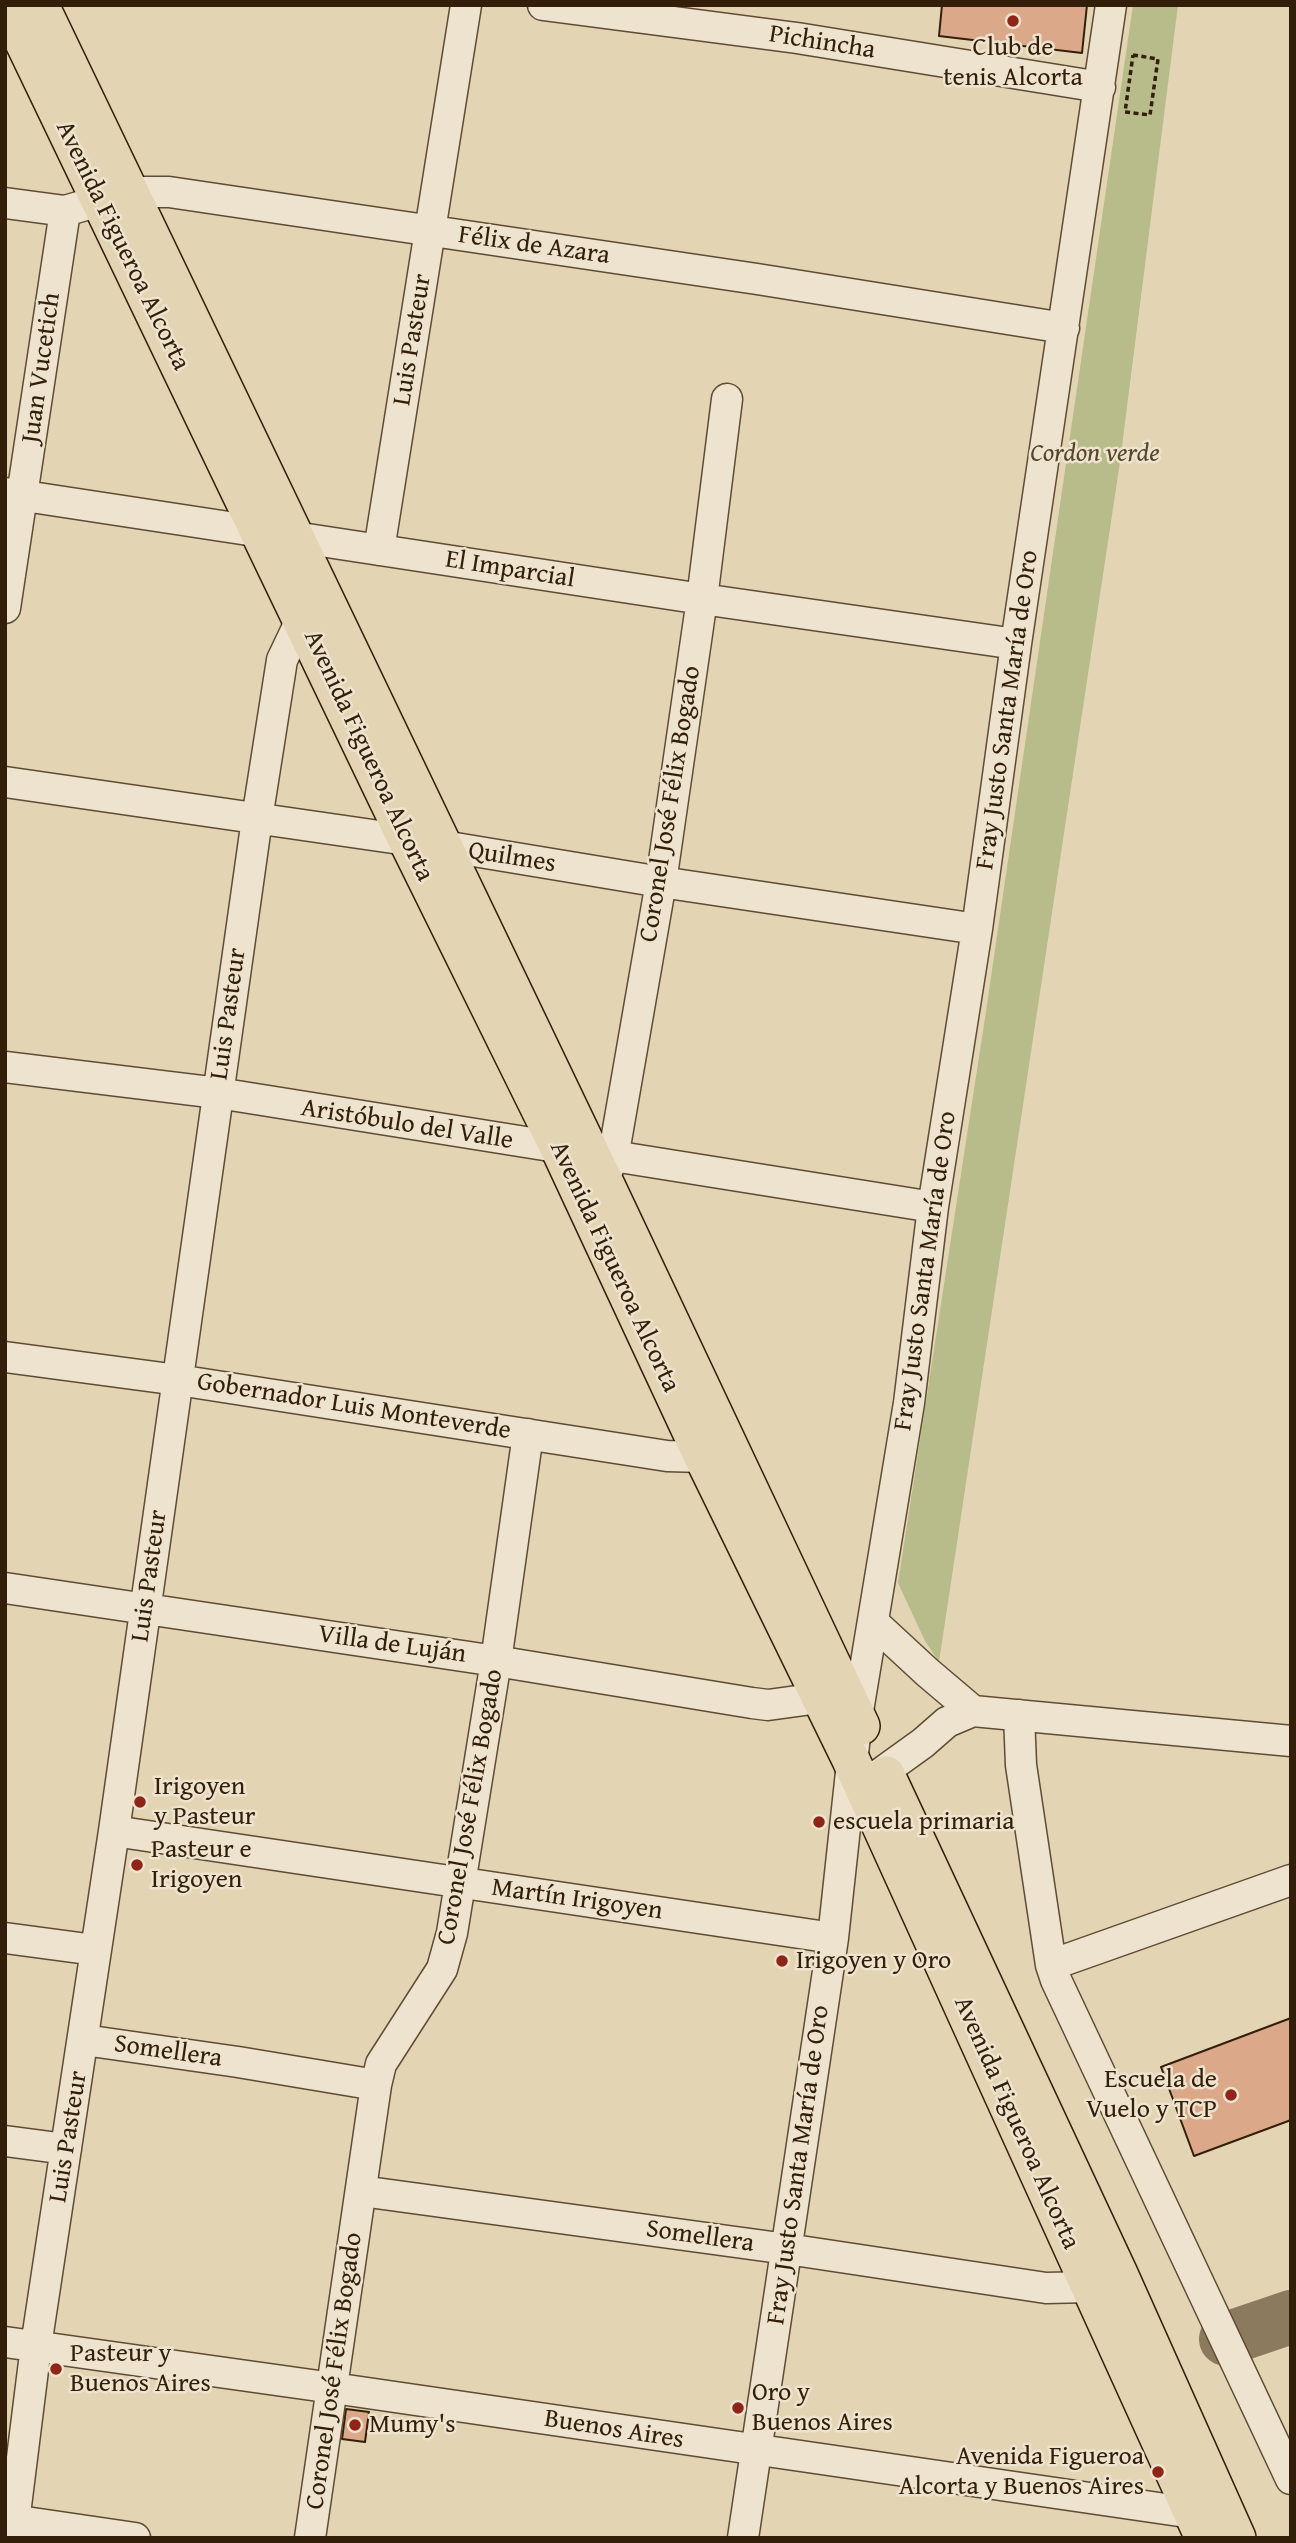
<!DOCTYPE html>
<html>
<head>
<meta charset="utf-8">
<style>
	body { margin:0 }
	#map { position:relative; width:1296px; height:2543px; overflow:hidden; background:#e3d4b4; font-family:"Gentium Book Plus",serif }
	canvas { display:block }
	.frame { position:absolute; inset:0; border:7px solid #331f09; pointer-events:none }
</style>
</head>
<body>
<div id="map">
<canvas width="1296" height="2543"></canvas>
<div class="frame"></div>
</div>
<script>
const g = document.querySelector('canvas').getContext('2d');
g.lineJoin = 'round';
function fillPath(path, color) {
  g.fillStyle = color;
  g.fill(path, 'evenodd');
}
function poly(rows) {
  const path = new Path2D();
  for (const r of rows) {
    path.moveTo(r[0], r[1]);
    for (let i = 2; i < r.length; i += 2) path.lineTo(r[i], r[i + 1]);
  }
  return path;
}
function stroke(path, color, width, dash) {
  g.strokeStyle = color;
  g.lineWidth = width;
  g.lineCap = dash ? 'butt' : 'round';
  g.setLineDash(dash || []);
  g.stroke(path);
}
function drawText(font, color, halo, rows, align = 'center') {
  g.font = font + ' "Gentium Book Plus",serif';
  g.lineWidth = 5;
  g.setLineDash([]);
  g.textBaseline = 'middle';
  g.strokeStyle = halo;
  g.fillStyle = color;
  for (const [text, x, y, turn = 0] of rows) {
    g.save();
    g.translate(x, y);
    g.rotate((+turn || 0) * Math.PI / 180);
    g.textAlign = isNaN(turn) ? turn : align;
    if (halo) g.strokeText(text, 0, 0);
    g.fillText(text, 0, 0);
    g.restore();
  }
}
const green = poly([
	[1133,5,1178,5,1120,462,939,1662,925,1641,898,1583,985,1018]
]);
const taxiway = poly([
	[1226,2339,1291,2317]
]);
const building = poly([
	[942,5,1087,5,1082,53,939,36,942,5],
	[1291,2018,1291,2120,1194,2156,1161,2067,1291,2018],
	[346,2409,369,2412,365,2442,342,2439,346,2409]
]);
const path = poly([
	[1133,55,1158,59,1150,115,1125,112,1133,55]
]);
const minor = poly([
	[543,5,797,38,1100,87],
	[5,203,65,211,130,192,169,192,757,279,1064,328],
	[5,493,702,599,1016,644],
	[379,550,466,5],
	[5,608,65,211],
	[5,782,407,840,661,882,977,929],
	[5,1067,218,1093,933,1207],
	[605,1175,613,1158,661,882,702,599,727,399],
	[5,1357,178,1380,667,1456,703,1457],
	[5,1588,496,1661,752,1703,768,1705,819,1698],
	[874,1623,927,1672,973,1711],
	[1019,1715,1021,1765,1051,1965,1056,1980,1291,2479],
	[866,1784,923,1743,947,1722,973,1711,1291,1741],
	[114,1831,833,1938],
	[5,1938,95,1950],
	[1051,1965,1291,1880],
	[84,2040,238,2062,376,2085],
	[5,2141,66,2149],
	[361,2191,787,2249,1046,2288,1090,2287,1109,2278],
	[5,2342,333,2388,1193,2513,1210,2505],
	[5,2519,135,2538],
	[12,2538,36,2346,114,1831,257,819,282,660,302,618],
	[310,2538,376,2085,381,2064,442,1969,452,1933,496,1661,528,1434],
	[743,2538,833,1938,857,1717,909,1403,933,1207,977,929,1016,644,1111,5]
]);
const major = poly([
	[6,5,407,840,560,1150,703,1457,851,1760,1204,2538],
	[40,5,603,1179,861,1726],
	[886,1775,1119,2274,1237,2538]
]);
const markers = [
	[1013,21,7,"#8f2418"],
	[140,1802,7,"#8f2418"],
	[819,1822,7,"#8f2418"],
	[137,1865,7,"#8f2418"],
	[782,1961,7,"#8f2418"],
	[1231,2095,7,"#8f2418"],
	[56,2369,7,"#8f2418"],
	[738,2408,7,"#8f2418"],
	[355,2425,7,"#8f2418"],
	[1158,2472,7,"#8f2418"]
];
const streetNames = [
	["Pichincha",822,43,9],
	["Avenida Figueroa Alcorta",122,246,64],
	["Félix de Azara",534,246,8],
	["Luis Pasteur",413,340,-81],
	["Juan Vucetich",42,368,-82],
	["El Imparcial",510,570,9],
	["Fray Justo Santa María de Oro",1008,710,-82],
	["Avenida Figueroa Alcorta",368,756,65],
	["Coronel José Félix Bogado",671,804,-81],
	["Quilmes",512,858,9],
	["Luis Pasteur",229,1014,-82],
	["Aristóbulo del Valle",407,1125,9],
	["Avenida Figueroa Alcorta",614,1267,65],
	["Fray Justo Santa María de Oro",926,1271,-82],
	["Gobernador Luis Monteverde",354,1407,9],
	["Luis Pasteur",150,1576,-82],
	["Villa de Luján",392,1645,8],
	["Coronel José Félix Bogado",471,1807,-80],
	["Martín Irigoyen",577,1900,8],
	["Somellera",168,2052,8],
	["Avenida Figueroa Alcorta",1016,2123,66],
	["Luis Pasteur",69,2137,-81],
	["Fray Justo Santa María de Oro",799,2165,-82],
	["Somellera",700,2237,8],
	["Coronel José Félix Bogado",335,2371,-82],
	["Buenos Aires",614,2430,9]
];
const poiNames = [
	["Club de",1013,48,"center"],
	["tenis Alcorta",1013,78,"center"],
	["Irigoyen",154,1787],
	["y Pasteur",154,1817],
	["escuela primaria",833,1822],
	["Pasteur e",151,1850],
	["Irigoyen",151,1880],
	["Irigoyen y Oro",796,1961],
	["Escuela de",1217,2080,"right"],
	["Vuelo y TCP",1217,2110,"right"],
	["Pasteur y",70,2354],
	["Buenos Aires",70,2384],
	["Oro y",752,2393],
	["Buenos Aires",752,2423],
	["Mumy's",369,2425],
	["Avenida Figueroa",1144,2457,"right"],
	["Alcorta y Buenos Aires",1144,2487,"right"]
];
const parkNames = [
	["Cordon verde",1095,454]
];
fillPath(green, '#b8bc8a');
stroke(taxiway, '#8b7a5e', 54);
fillPath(building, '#dba98a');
stroke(building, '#331f09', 2);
stroke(minor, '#5f4c34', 33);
stroke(major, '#331f09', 40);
stroke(path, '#331f09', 3.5, [5, 3.5]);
stroke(minor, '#ede3ce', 30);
stroke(major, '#e3d4b4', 37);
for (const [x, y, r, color] of markers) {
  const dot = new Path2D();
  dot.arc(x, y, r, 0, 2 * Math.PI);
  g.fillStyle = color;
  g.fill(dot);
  stroke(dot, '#ede3ce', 2.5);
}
drawText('26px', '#331f09', '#ede3ce', streetNames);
drawText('26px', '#331f09', '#ede3ce', poiNames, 'left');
drawText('italic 26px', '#544629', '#ede3ce', parkNames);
</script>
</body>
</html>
